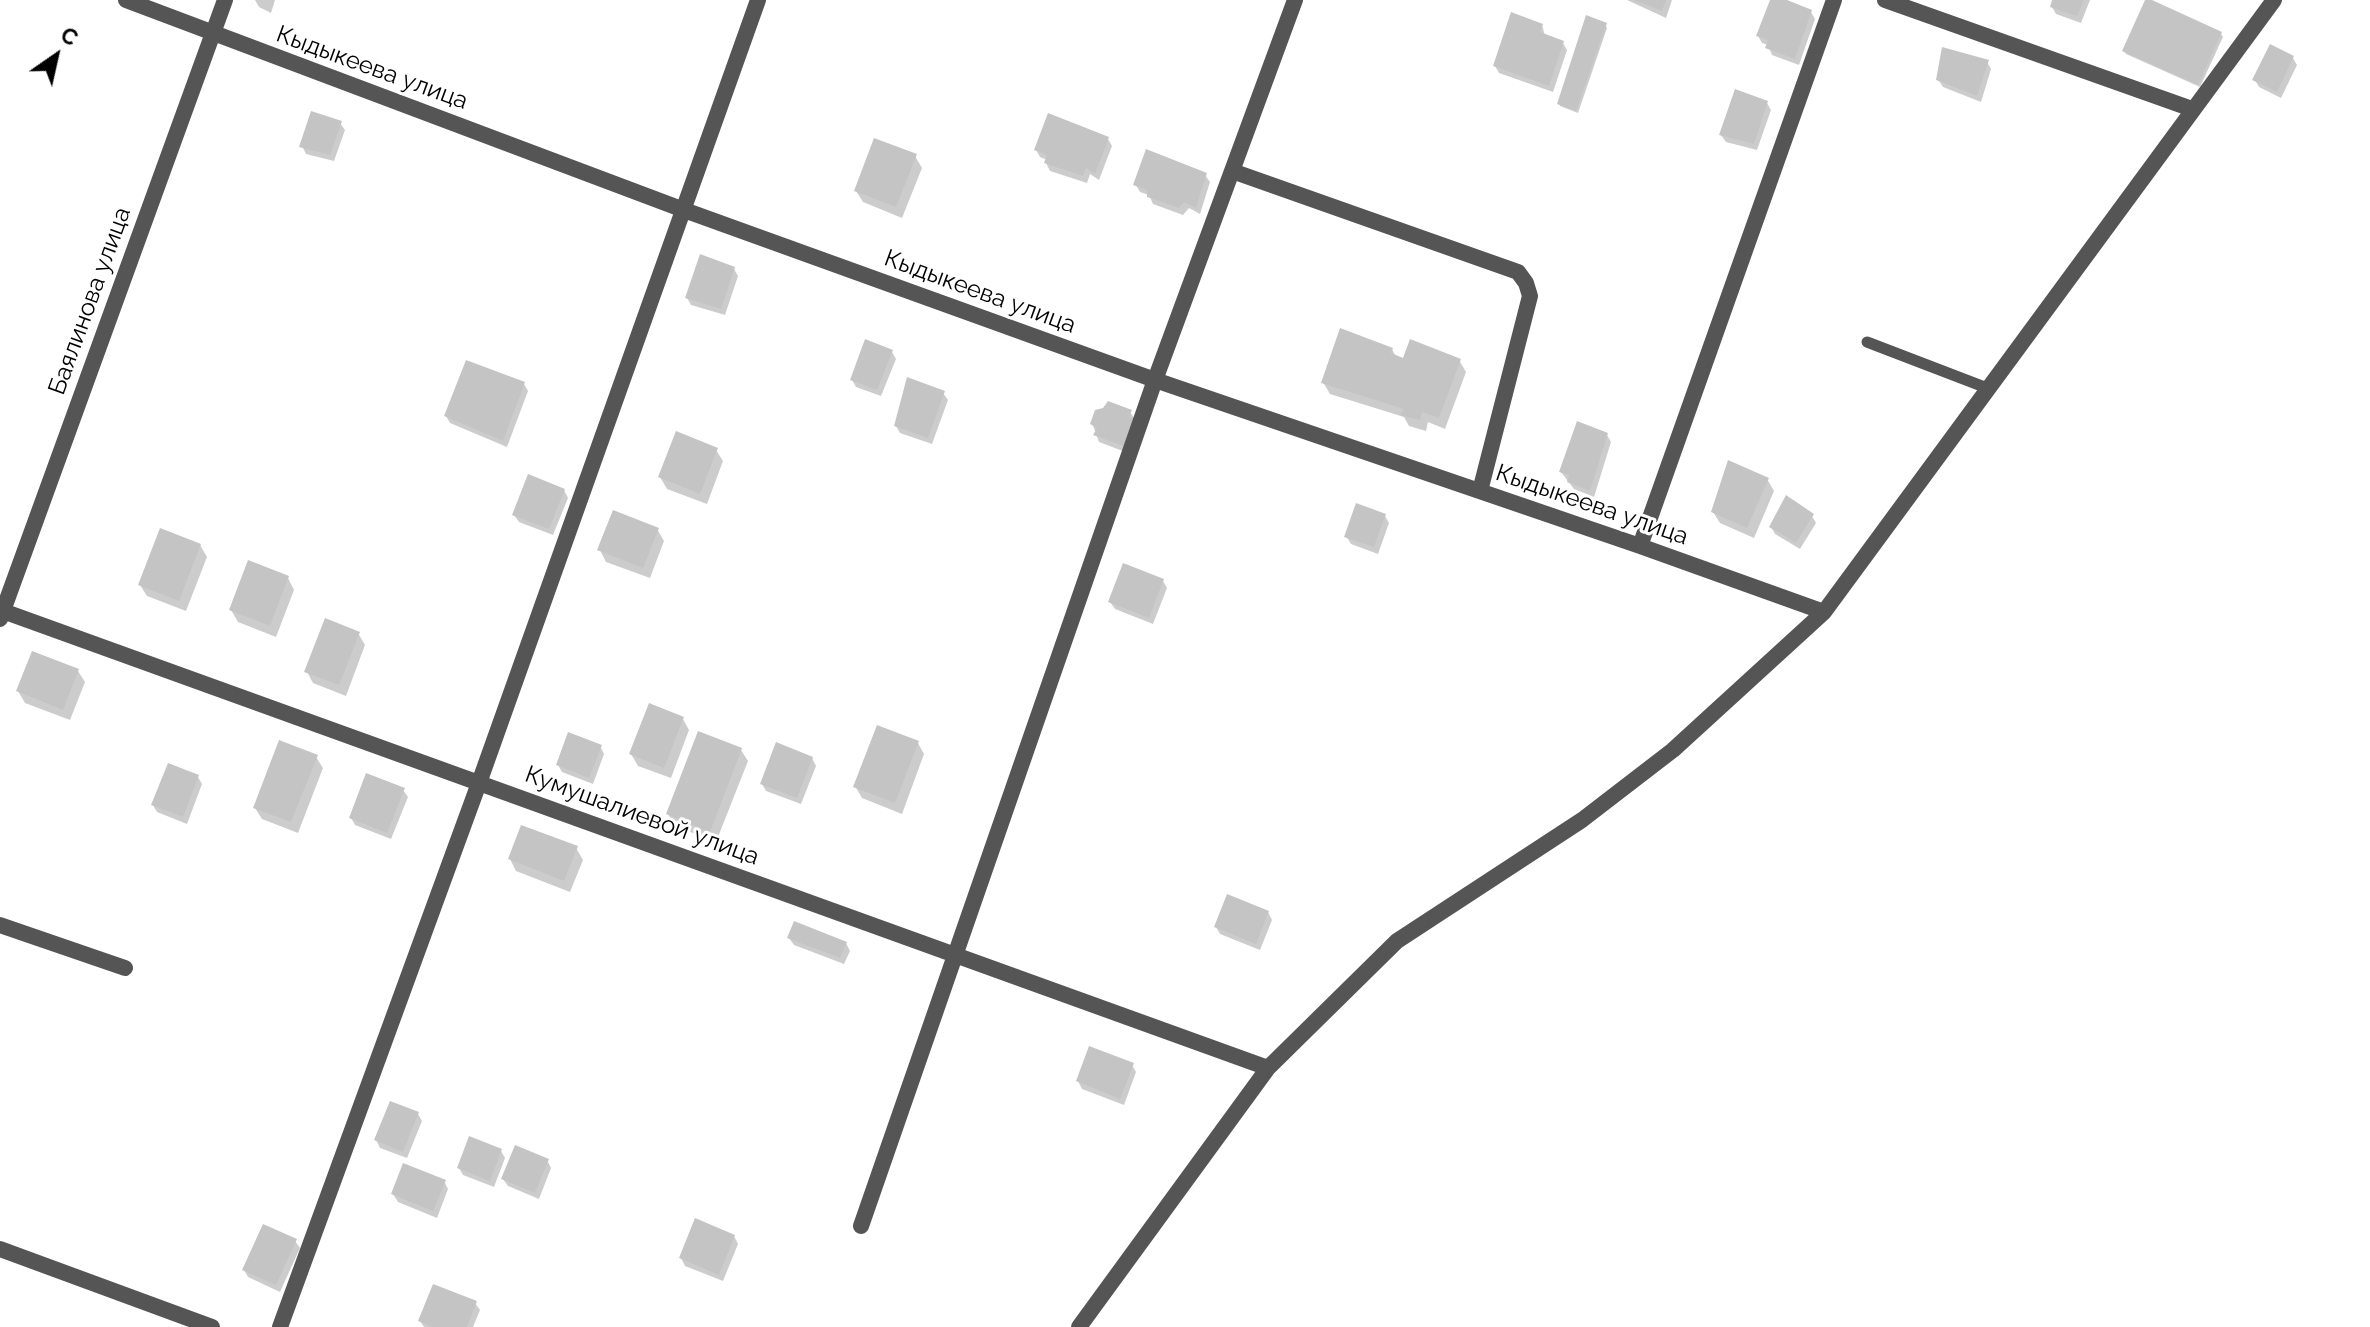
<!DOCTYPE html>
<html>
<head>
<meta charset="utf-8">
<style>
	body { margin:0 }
	#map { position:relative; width:2370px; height:1327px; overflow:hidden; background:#fff; font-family:Raleway,sans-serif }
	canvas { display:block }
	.north { position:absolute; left:16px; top:16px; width:80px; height:80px; -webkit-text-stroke:6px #fff; paint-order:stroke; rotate:34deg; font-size:22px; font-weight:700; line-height:32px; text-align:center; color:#000 }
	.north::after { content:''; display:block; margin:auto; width:28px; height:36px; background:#000; clip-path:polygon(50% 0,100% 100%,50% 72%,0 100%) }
</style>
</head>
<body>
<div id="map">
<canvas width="2370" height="1327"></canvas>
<div class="north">С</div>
</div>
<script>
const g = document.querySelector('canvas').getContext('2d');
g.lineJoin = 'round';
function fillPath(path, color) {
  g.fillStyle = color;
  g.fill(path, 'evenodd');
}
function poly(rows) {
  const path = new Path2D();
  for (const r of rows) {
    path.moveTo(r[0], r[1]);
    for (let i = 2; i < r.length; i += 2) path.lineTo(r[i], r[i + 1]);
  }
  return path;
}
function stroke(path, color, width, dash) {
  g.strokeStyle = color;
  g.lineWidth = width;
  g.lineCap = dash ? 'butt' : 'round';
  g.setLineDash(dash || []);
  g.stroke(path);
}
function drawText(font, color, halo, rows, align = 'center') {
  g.font = font + ' Raleway,sans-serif';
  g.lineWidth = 6;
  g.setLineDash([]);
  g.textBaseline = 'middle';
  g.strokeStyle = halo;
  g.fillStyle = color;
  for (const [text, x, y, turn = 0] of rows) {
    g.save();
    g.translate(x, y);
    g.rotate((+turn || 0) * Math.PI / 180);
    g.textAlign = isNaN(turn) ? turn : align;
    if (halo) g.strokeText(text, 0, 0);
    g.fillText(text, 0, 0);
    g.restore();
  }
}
const shadow = poly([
	[255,0,275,0,271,13,259,7],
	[1627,0,1672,0,1666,18],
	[1772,0,1781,0,1811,12,1815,19,1799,65,1772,55,1768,45,1762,43,1758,36],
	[2054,0,2090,0,2081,23,2056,14,2052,7],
	[2147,0,2221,34,2223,37,2200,87,2126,54,2124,51],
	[1542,25,1545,36,1563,43,1567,50,1553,92,1499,73,1495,66],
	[1605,25,1607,28,1578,113,1560,106,1559,103],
	[2293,58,2297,65,2281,98,2259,87,2255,80],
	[1987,62,1991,69,1981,102,1943,87,1938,79],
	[1767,103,1771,110,1757,150,1726,142,1721,135],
	[340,123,345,130,334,161,306,154,302,146],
	[1108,139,1112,146,1099,180,1090,174,1087,183,1050,171,1046,163,1047,160,1040,157,1036,150],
	[915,156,922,168,902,218,863,202,856,191],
	[1205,175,1210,182,1200,214,1189,208,1183,215,1153,204,1149,195,1140,192,1136,185],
	[734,269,738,276,725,315,691,305,687,298],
	[1392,349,1396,357,1404,360,1459,360,1466,372,1445,429,1428,422,1426,431,1409,426,1404,417,1330,394,1323,382],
	[892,352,896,359,881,396,856,387,852,380],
	[524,384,528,391,507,447,450,423,446,416],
	[943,393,948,400,932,444,900,433,896,426],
	[1130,412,1135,419,1128,453,1099,442,1092,423],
	[1607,435,1611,442,1594,497,1574,489,1561,472],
	[716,450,723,461,707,504,667,489,660,477],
	[1767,479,1774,491,1754,538,1720,523,1713,512],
	[564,490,568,498,553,535,519,522,514,515],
	[1385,516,1389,523,1378,554,1351,544,1346,536],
	[1812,516,1816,523,1800,549,1775,534,1771,527],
	[657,529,664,541,650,578,606,562,600,550],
	[200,545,207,557,186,611,147,596,140,585],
	[288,578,294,590,276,637,238,622,231,610],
	[1163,581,1167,588,1153,624,1115,609,1110,602],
	[358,633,365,645,346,696,313,683,307,672],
	[78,671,85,682,70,720,25,703,18,691],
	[683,719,689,730,671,778,638,766,631,754],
	[918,743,924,754,902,814,862,798,855,786],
	[600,746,604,754,593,784,562,772,558,765],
	[741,750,748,761,716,842,675,826,668,814],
	[316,757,323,768,298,833,262,819,255,808],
	[812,758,816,766,801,804,766,791,762,784],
	[198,777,202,784,187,824,157,812,153,805],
	[403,790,408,797,391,839,355,825,351,818],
	[576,848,583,860,570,892,516,871,510,859],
	[1268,912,1272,920,1260,950,1220,934,1216,927],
	[789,938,846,943,850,951,844,964,794,945],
	[1132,1065,1136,1072,1124,1105,1082,1089,1078,1081],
	[418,1114,422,1121,407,1158,380,1148,376,1140],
	[501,1151,505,1158,494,1187,463,1175,459,1168],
	[547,1160,551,1168,539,1199,508,1186,503,1179],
	[444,1181,448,1189,437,1218,398,1202,393,1194],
	[734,1236,738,1244,723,1281,685,1266,681,1258],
	[295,1241,300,1248,280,1292,248,1277,244,1270],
	[475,1303,480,1310,473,1327,424,1327,420,1321]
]);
const building = poly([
	[1633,0,1666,0,1662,11],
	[1770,0,1787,0,1812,10,1795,59,1765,48,1768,40,1756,36],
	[2052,0,2084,0,2077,16,2050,7],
	[2145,0,2152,0,2222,32,2198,85,2122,51],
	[1511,12,1543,24,1540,32,1564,41,1549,86,1493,66],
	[1586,15,1607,23,1576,111,1557,104],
	[2270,44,2294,56,2277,92,2252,80],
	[1942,47,1989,60,1977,96,1936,80],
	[1735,89,1768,101,1754,144,1719,135],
	[311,111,342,121,330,155,299,147],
	[1048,113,1109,137,1095,174,1086,168,1083,176,1044,163,1047,155,1034,150],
	[874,138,917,154,896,207,854,191],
	[1146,149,1207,173,1196,208,1184,202,1179,208,1147,197,1147,190,1133,185],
	[700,254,735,267,721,309,685,298],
	[1340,328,1393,348,1391,353,1403,358,1410,339,1461,359,1439,418,1422,412,1420,420,1400,415,1404,409,1321,383],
	[865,339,893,350,877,390,850,380],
	[466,360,525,382,503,441,444,416],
	[907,377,945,391,928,438,894,426],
	[1108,401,1132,410,1129,417,1135,418,1124,446,1093,435,1097,428,1090,424,1095,410,1103,408],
	[1577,421,1608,433,1590,491,1567,482,1569,475,1559,472],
	[676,431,718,448,700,494,658,477],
	[1728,460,1769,478,1747,528,1711,512],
	[528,474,565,489,549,529,512,515],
	[1786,495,1814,514,1796,543,1769,527],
	[1356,503,1386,514,1374,547,1344,537],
	[613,510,659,528,643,568,597,550],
	[160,528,201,544,179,601,138,585],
	[248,560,289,576,270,626,229,610],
	[1123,563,1164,579,1149,618,1108,602],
	[325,618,360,632,339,685,304,672],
	[32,651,79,669,63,710,16,691],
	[649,703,684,717,664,768,629,754],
	[877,725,919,741,895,803,853,787],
	[698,731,742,748,710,832,666,814],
	[568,732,602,745,589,778,556,765],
	[279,740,318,755,291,822,253,808],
	[776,742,813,757,797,798,760,784],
	[168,763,199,775,183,817,151,805],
	[366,773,405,788,387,833,349,818],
	[521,825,578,846,564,881,508,859],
	[1227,894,1269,911,1256,944,1214,927],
	[794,921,847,942,840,958,787,938],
	[1089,1046,1134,1063,1120,1099,1076,1081],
	[390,1101,419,1112,403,1152,374,1140],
	[469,1136,502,1149,490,1181,457,1168],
	[515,1145,549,1159,535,1193,501,1179],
	[403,1163,446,1180,433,1211,391,1194],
	[695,1218,735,1235,719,1275,679,1258],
	[263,1224,297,1239,276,1285,242,1270],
	[433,1284,477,1301,467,1327,433,1327,418,1321]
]);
const service = poly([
	[1867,342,1987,388]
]);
const minor = poly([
	[126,0,684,210,1155,380,1640,546,1824,612],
	[1885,0,2192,109],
	[1232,171,1518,272,1526,283,1530,296,1480,491],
	[1640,546,1834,0],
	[0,610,1268,1068],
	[0,619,225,0],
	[0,925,125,968],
	[861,1226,1155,380,1295,0],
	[0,1249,212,1327],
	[280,1327,479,783,758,0],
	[1079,1327,1268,1068,1397,941,1582,820,1673,750,1824,612,2274,0]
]);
const streetNames = [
	["Кыдыкеева улица",372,68,20],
	["Кыдыкеева улица",980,292,20],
	["Баялинова улица",90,301,-70],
	["Кыдыкеева улица",1592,505,19],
	["Кумушалиевой улица",642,816,20]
];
fillPath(shadow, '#0003');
fillPath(building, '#c4c4c4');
stroke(service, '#555', 11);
stroke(minor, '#555', 16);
drawText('24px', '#000', '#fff', streetNames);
</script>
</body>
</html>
